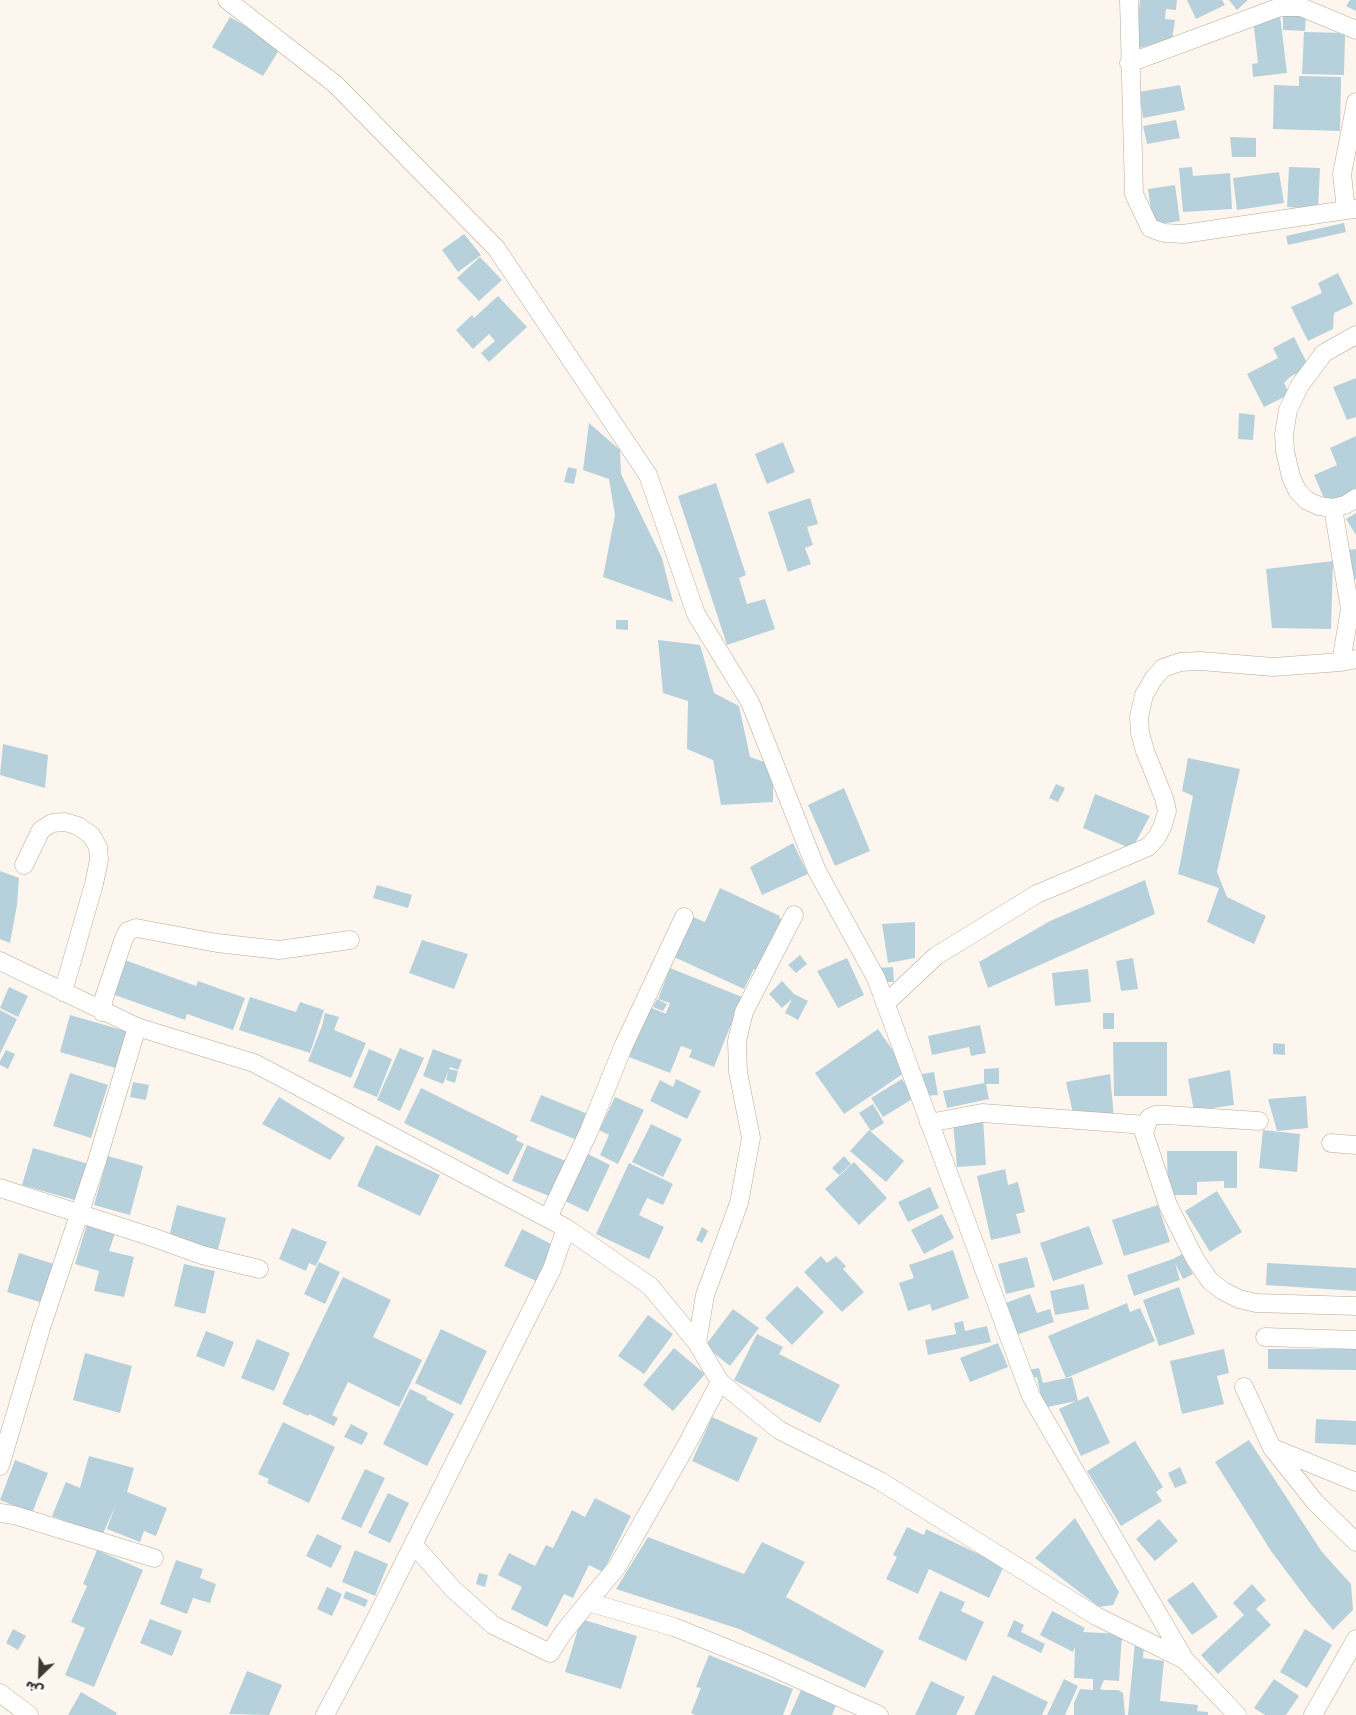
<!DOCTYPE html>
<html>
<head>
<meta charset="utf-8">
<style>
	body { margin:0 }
	#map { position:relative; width:1356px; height:1715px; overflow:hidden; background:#fdf6ee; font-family:"DejaVu Sans","Noto Sans Arabic",sans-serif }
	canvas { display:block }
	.north { position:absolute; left:15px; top:1650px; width:50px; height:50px; -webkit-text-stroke:4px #fff; paint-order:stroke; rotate:204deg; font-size:14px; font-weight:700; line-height:20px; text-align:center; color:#3e3830 }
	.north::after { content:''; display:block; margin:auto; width:18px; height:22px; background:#3e3830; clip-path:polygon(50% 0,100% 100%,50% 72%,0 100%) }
</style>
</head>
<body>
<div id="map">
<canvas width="1356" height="1715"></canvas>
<div class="north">ش</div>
</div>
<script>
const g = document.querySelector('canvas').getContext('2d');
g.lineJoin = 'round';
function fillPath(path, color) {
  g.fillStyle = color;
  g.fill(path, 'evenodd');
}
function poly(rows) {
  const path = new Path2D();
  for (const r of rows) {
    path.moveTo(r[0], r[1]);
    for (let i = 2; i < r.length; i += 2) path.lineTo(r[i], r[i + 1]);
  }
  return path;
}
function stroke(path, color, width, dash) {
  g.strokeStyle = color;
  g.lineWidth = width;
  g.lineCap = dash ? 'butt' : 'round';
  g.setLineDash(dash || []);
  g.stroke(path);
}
const building = poly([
	[1140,0,1177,0,1176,10,1166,9,1165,19,1175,20,1172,40,1135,49],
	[1187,0,1222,0,1225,5,1196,19],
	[1229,0,1248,0,1237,10],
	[1350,0,1356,0,1356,11,1346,6],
	[1283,14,1306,15,1305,31,1283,30],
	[1280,15,1287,73,1253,77,1252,64,1258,63,1253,19],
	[230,17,281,47,263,76,212,47],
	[1304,32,1345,33,1344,75,1302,74],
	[1299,76,1341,77,1340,131,1273,129,1274,85,1299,86],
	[1180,85,1185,110,1143,118,1139,92],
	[1176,120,1180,138,1147,144,1143,126],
	[1230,137,1256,138,1256,157,1232,157],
	[1192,167,1193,176,1230,173,1232,209,1183,212,1179,168],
	[1289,167,1320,168,1318,209,1287,207],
	[1279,172,1284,203,1237,210,1233,178],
	[1175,185,1180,221,1153,225,1148,189],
	[1344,223,1346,232,1288,245,1286,236],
	[464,234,481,255,458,272,442,250],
	[480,257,502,280,479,301,457,278],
	[1338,273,1353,304,1334,313,1333,329,1308,341,1291,307,1322,293,1318,283],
	[498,296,527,327,489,362,481,353,495,341,489,334,473,349,456,330,472,315,474,318],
	[1294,337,1309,367,1290,377,1284,383,1290,394,1264,407,1247,374,1278,358,1273,348],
	[1356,378,1356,417,1347,420,1333,387],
	[1239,413,1255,415,1253,440,1238,439],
	[589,423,620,450,621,474,662,558,673,602,603,577,615,515,609,479,583,470],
	[1356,436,1356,492,1327,505,1314,475,1337,465,1330,448],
	[783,442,795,472,767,484,755,454],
	[568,467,577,469,574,484,564,482],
	[716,483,746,575,739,578,747,604,765,599,775,629,727,645,678,496],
	[810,498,818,524,807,527,813,545,805,548,811,564,788,572,768,512],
	[1356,513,1356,535,1346,519],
	[1356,549,1356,579,1352,580,1348,550],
	[1333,561,1331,629,1272,628,1266,569],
	[616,620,628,620,628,630,616,629],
	[658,640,700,645,714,693,739,706,750,757,773,765,773,802,721,805,713,760,687,749,688,701,663,693],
	[3,744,48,755,45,788,0,775],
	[1188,758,1240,769,1217,872,1227,897,1266,916,1254,944,1207,922,1219,888,1178,874,1193,796,1182,791],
	[1056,784,1065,788,1058,802,1049,798],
	[844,788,870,851,835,866,808,805],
	[1095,794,1150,816,1132,849,1083,828],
	[793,843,808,874,762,895,750,867],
	[0,871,19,878,17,905,10,943,0,939],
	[1145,880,1155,914,988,988,979,962,1050,921],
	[377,885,412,895,408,908,373,898],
	[720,888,780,916,779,918,782,919,758,971,754,969,744,989,674,957,693,917,705,922],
	[915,922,915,958,888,963,882,924],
	[422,940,468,954,454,989,409,973],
	[800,955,807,964,796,973,788,965],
	[847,958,864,995,838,1008,817,971],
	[1133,958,1138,989,1121,991,1116,961],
	[125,960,196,986,198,981,245,998,233,1030,187,1014,185,1020,112,994],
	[893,967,894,982,878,982,877,968],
	[670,968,742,997,714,1067,689,1057,692,1050,681,1046,670,1073,629,1057,649,1007,667,1014,666,1013,670,1003,658,999],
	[1088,969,1091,1002,1055,1006,1052,973],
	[782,981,794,994,808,1001,798,1020,785,1013,792,999,782,1008,769,994],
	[9,987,28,996,18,1017,0,1008],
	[250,997,296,1012,300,1002,324,1010,310,1053,239,1030],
	[657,999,667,1004,663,1011,653,1007],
	[0,1010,17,1019,0,1054],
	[325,1013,339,1017,334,1030,366,1043,351,1078,308,1061,322,1026],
	[1103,1013,1114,1013,1114,1029,1103,1029],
	[70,1015,129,1032,119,1069,60,1052],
	[980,1025,986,1053,971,1056,969,1047,932,1055,928,1036],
	[878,1029,907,1071,844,1114,815,1073],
	[1113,1042,1167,1042,1167,1096,1114,1096],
	[1273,1043,1285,1044,1285,1055,1273,1054],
	[400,1048,424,1058,400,1111,377,1100],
	[369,1049,392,1059,377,1097,353,1087],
	[433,1049,462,1060,458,1070,450,1067,443,1084,423,1076],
	[6,1050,15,1054,8,1069,0,1065,0,1061],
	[999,1068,999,1084,986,1084,989,1099,947,1108,943,1091,984,1083,984,1069],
	[449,1069,458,1071,455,1083,446,1080],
	[1230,1070,1234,1105,1194,1111,1188,1079],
	[934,1072,938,1095,925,1096,922,1074],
	[70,1073,108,1085,91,1138,53,1126],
	[1110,1074,1114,1119,1074,1118,1066,1082],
	[676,1079,701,1091,687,1119,650,1101,660,1080,673,1087],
	[902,1079,914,1098,883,1117,871,1098],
	[133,1082,149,1085,146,1100,130,1097],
	[421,1088,518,1136,516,1140,524,1144,508,1175,404,1123],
	[541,1095,588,1114,577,1140,530,1121],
	[1306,1096,1308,1128,1277,1131,1268,1099],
	[279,1097,345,1138,330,1160,262,1124],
	[615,1097,644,1110,618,1164,600,1155,609,1135,599,1130],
	[873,1104,884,1123,871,1131,859,1113],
	[983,1119,986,1165,957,1167,953,1122],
	[651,1124,682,1139,663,1177,632,1162],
	[869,1130,904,1161,886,1182,850,1151],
	[1263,1130,1300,1134,1297,1172,1259,1168],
	[376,1145,440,1175,420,1216,357,1186],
	[527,1145,568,1162,554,1198,512,1181],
	[33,1148,89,1164,78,1201,22,1185],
	[1167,1151,1237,1151,1237,1188,1224,1188,1224,1181,1197,1182,1197,1195,1168,1195],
	[588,1154,610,1165,588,1212,565,1201],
	[108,1156,143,1166,130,1215,94,1205],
	[844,1156,851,1164,839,1175,832,1168],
	[854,1162,887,1198,859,1225,825,1189],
	[629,1163,673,1184,663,1205,647,1198,639,1215,664,1227,649,1259,596,1234],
	[1005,1169,1008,1185,1018,1182,1025,1212,1016,1214,1021,1233,991,1240,977,1176],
	[930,1187,939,1208,908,1222,898,1202],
	[1217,1191,1242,1232,1210,1252,1185,1211],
	[177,1205,226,1218,217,1253,168,1241],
	[1158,1205,1170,1242,1124,1256,1112,1220],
	[942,1214,954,1238,924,1254,911,1230],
	[87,1224,115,1233,109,1251,134,1257,124,1297,94,1291,99,1271,75,1264],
	[1089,1226,1103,1264,1053,1281,1040,1243],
	[702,1227,708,1231,702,1243,696,1240],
	[292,1228,327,1242,316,1266,309,1263,306,1271,279,1259],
	[522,1229,553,1245,536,1281,504,1266],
	[953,1250,969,1298,932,1311,930,1304,908,1311,899,1283,914,1278,909,1265],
	[19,1253,54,1264,43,1303,7,1292],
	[1182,1254,1193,1274,1183,1279,1175,1263,1180,1280,1134,1296,1127,1275,1173,1259],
	[821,1256,827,1263,836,1256,846,1266,843,1269,864,1292,842,1312,804,1272],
	[1027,1257,1035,1287,1006,1294,998,1264],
	[319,1262,340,1272,325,1304,304,1294],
	[1267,1263,1356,1268,1356,1291,1266,1285],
	[184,1264,215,1271,205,1314,174,1306],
	[343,1277,391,1300,373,1337,422,1360,399,1407,348,1382,332,1415,338,1418,334,1426,309,1414,308,1416,282,1404],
	[1084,1284,1089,1309,1055,1315,1050,1291],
	[797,1286,824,1312,792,1345,765,1318],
	[1179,1287,1195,1334,1159,1346,1143,1300],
	[1030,1294,1037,1313,1050,1309,1054,1322,1013,1336,1003,1304],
	[1127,1303,1130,1312,1140,1308,1155,1341,1066,1378,1048,1336],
	[733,1309,759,1328,730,1366,705,1346],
	[648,1315,673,1334,644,1374,618,1356],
	[963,1321,965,1331,987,1326,991,1342,928,1355,925,1340,956,1334,954,1323],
	[441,1329,487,1351,461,1405,415,1383],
	[206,1331,234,1342,224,1367,196,1356],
	[757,1334,783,1347,779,1354,840,1385,820,1423,734,1380],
	[257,1339,290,1353,274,1391,241,1378],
	[998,1343,1008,1367,970,1382,960,1358],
	[674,1348,705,1374,673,1411,643,1385],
	[1224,1349,1229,1373,1217,1376,1224,1404,1182,1414,1170,1361],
	[1268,1349,1356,1349,1356,1370,1268,1369],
	[85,1353,132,1366,120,1413,73,1400],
	[1039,1368,1043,1383,1072,1377,1078,1401,1088,1396,1110,1443,1081,1456,1059,1409,1076,1401,1043,1408,1037,1377,1025,1379,1024,1371],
	[410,1389,427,1397,426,1399,454,1414,427,1466,383,1444],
	[712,1417,758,1438,738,1482,692,1461],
	[1316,1419,1356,1421,1356,1445,1315,1443],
	[283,1422,335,1447,309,1503,267,1483,269,1479,258,1474],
	[351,1424,368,1433,362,1445,344,1437],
	[1249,1440,1322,1552,1351,1584,1353,1610,1333,1630,1310,1603,1271,1551,1215,1462],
	[1135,1441,1163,1487,1156,1492,1162,1501,1121,1526,1087,1471],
	[89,1456,134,1468,127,1492,167,1508,156,1536,144,1531,140,1542,107,1529,116,1504,102,1536,52,1516,66,1482,80,1488],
	[15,1460,48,1473,32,1513,0,1500],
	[1180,1467,1187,1483,1175,1488,1168,1473],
	[365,1469,385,1478,361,1528,341,1519],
	[388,1493,409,1503,390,1543,368,1533],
	[595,1498,631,1516,603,1572,589,1565,573,1598,564,1594,547,1627,511,1609,522,1587,498,1575,509,1553,535,1566,546,1545,553,1548,572,1510,585,1517],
	[1075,1518,1119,1592,1113,1605,1099,1607,1035,1558],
	[1159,1519,1178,1541,1155,1561,1136,1539],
	[907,1527,924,1535,926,1529,1004,1566,989,1598,929,1569,918,1594,886,1579,897,1557,893,1555],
	[317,1534,342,1546,331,1568,306,1556],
	[648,1537,744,1574,762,1542,805,1562,786,1597,884,1651,865,1688,739,1629,616,1589],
	[97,1550,143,1570,94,1687,65,1675,85,1628,71,1622,87,1586,83,1584],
	[355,1550,388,1564,375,1596,342,1582],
	[176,1560,203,1569,200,1578,216,1584,210,1603,193,1598,187,1614,160,1604],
	[479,1573,488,1575,485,1587,476,1584],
	[1193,1582,1218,1617,1192,1635,1167,1600],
	[1252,1584,1266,1600,1256,1609,1271,1625,1218,1674,1201,1655,1244,1615,1233,1603],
	[327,1587,342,1594,332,1616,317,1609],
	[346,1591,368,1600,365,1607,343,1598],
	[940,1591,965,1602,961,1611,984,1622,966,1661,918,1639],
	[1052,1611,1085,1628,1083,1632,1122,1634,1119,1681,1104,1680,1100,1689,1103,1690,1118,1690,1123,1693,1125,1715,1074,1715,1074,1703,1080,1689,1093,1690,1093,1679,1074,1678,1075,1647,1073,1652,1040,1635],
	[150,1619,182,1631,172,1656,140,1643],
	[581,1619,637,1636,621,1689,565,1672],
	[1014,1620,1024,1625,1021,1632,1045,1644,1041,1653,1007,1636],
	[13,1629,26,1636,18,1650,6,1643],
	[1305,1629,1332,1645,1307,1688,1280,1672],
	[1135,1642,1144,1643,1143,1658,1164,1661,1160,1701,1198,1705,1197,1711,1208,1712,1208,1715,1128,1715],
	[709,1655,793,1689,783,1715,695,1715,691,1713,701,1688,696,1687],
	[247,1671,282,1685,269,1715,229,1714],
	[993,1675,1048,1702,1042,1715,974,1715],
	[1064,1679,1078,1686,1065,1715,1047,1715],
	[1274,1679,1299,1696,1286,1715,1265,1715,1254,1708],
	[931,1681,965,1697,956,1715,915,1715],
	[801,1690,836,1706,832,1715,790,1715],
	[81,1692,117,1713,116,1715,68,1715]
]);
const street = poly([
	[227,0,335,84,496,248,648,475,696,614,750,702,817,871,876,978,1031,1396,1185,1660,1237,1715],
	[1129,0,1134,194,1150,228,1164,233,1183,234,1346,210],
	[1129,63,1280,7,1301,7,1356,30],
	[1356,102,1342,174,1346,210,1356,209],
	[1356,335,1324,353,1300,385,1288,410,1284,434,1285,451,1291,477,1297,490,1306,500,1319,506,1333,508,1345,505,1356,498],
	[1333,508,1350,609,1341,662],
	[24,865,41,830,52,823,65,822,78,826,91,835,98,847,99,860,94,884,63,992],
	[0,961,137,1027,254,1063,566,1228,650,1286,697,1343,720,1382,779,1430,880,1481,1096,1616,1185,1660],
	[885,1004,936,956,1037,894,1148,847,1157,837,1163,825,1167,811,1164,798,1145,751,1140,733,1139,717,1144,695,1154,678,1163,668,1180,662,1200,661,1273,667,1341,662,1356,659],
	[102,1012,104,998,124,938,128,931,136,928,217,943,279,950,350,940],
	[1259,1121,1166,1115,1155,1115,1149,1118,1144,1133,1168,1205,1195,1259,1210,1281,1223,1291,1239,1299,1256,1303,1356,1306],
	[929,1123,982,1113,1146,1125],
	[1331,1143,1356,1145],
	[0,1188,152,1237,202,1255,259,1269],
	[548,1218,589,1131,623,1047,684,917],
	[1265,1337,1356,1340],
	[697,1343,705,1295,739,1203,751,1138,738,1072,737,1041,744,1012,794,915],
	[1244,1387,1272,1448,1315,1502,1356,1542],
	[1273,1448,1356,1482],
	[0,1466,42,1325,97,1161,137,1027],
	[0,1513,14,1515,154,1558],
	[413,1544,453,1589,493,1625,550,1653,563,1633,588,1602,674,1627,761,1662,879,1715],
	[588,1602,617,1567,686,1446,720,1382],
	[0,1693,29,1715],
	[325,1715,364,1642,552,1269,566,1228],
	[1313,1715,1356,1639]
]);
fillPath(building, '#b6d1db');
stroke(street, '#b8a895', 19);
stroke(street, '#fff', 18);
</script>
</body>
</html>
